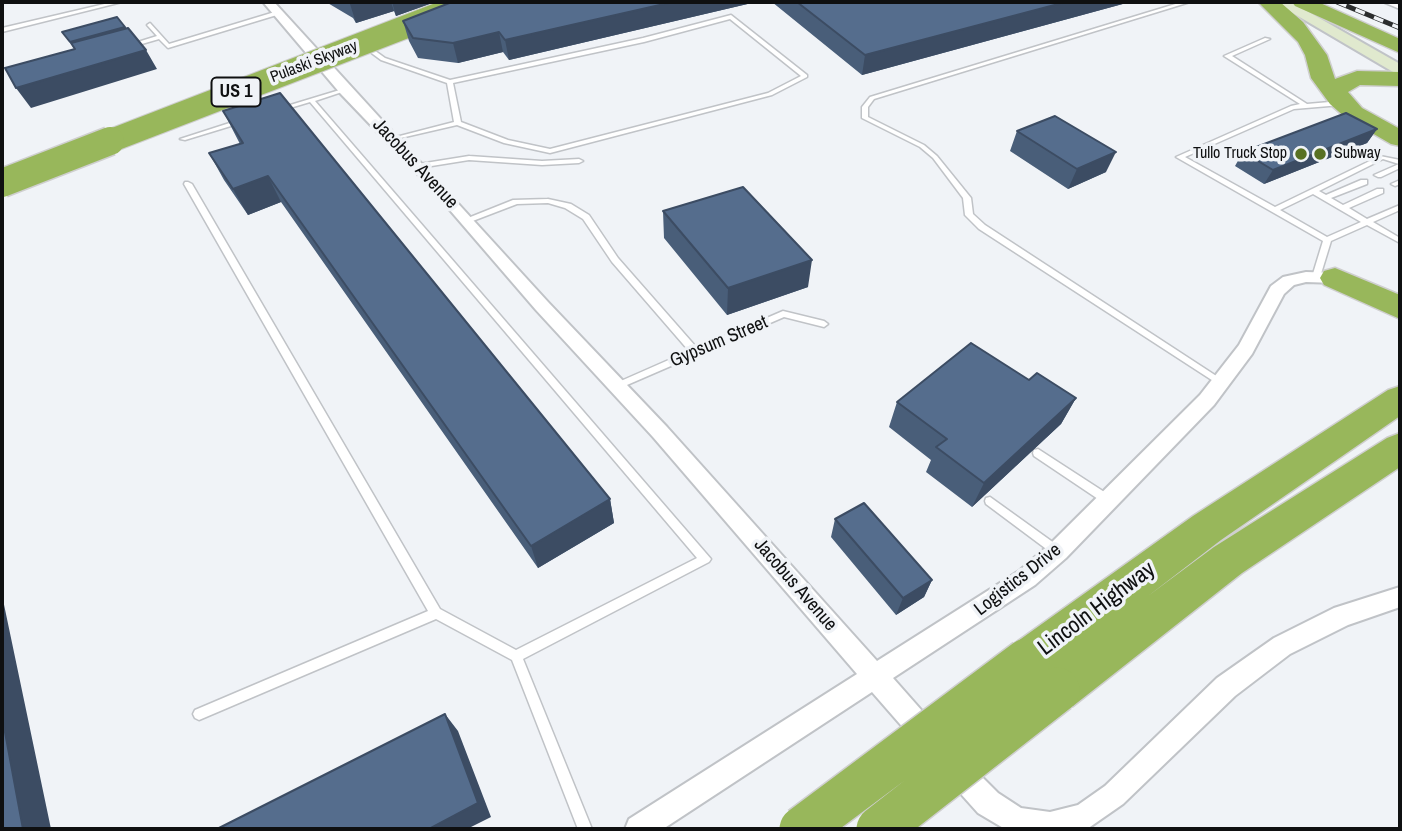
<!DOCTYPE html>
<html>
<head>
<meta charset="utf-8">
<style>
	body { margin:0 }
	#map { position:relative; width:1402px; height:831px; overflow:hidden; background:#f0f3f7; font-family:"Archivo Narrow",sans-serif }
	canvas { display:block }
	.frame { position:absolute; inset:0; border:4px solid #0f1011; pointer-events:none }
</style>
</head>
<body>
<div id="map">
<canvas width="1402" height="831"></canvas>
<div class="frame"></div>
</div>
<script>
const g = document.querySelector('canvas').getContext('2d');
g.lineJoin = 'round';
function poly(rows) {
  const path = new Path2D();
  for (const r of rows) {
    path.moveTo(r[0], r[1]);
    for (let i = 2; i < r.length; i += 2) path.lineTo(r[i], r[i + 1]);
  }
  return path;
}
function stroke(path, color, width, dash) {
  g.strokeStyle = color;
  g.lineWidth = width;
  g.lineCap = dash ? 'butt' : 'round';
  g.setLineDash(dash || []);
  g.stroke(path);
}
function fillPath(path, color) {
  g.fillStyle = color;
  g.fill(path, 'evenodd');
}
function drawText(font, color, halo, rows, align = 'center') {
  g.font = font + ' "Archivo Narrow",sans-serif';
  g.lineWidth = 7;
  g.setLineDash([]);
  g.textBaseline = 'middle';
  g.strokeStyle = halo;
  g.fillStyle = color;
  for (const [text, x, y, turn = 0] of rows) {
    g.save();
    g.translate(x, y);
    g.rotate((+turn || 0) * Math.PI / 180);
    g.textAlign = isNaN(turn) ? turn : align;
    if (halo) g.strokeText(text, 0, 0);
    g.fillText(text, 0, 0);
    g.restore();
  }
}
const lane = poly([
	[113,2,122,2,2,32,2,28,113,2],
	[1182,2,1190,2,874,99,868,107,868,117,924,145,937,156,971,198,973,214,985,225,1224,381,1226,383,1224,385,1221,386,979,229,965,215,963,198,933,158,920,147,862,118,862,107,870,97,1182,2],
	[1383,2,1391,2,1400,5,1400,9,1383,2],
	[278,11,281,13,280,14,168,48,159,39,128,48,125,46,157,36,147,25,150,23,169,44,278,11],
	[731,15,807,75,807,77,772,95,550,153,504,143,457,125,392,140,392,138,454,122,447,83,381,60,362,46,367,45,385,58,450,80,643,38,731,15],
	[730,19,801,76,768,93,550,149,508,140,461,122,453,83,644,42,730,19],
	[1265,38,1270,39,1232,56,1307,104,1341,101,1344,103,1341,105,1294,109,1185,157,1275,207,1380,156,1400,160,1400,168,1381,177,1378,177,1374,175,1399,164,1383,159,1319,191,1326,195,1361,180,1367,180,1367,184,1331,198,1343,205,1377,189,1383,189,1383,193,1349,208,1367,219,1400,205,1400,210,1373,222,1400,238,1400,243,1367,225,1331,241,1320,277,1316,280,1312,277,1323,241,1176,157,1291,106,1300,104,1224,56,1265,38],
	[1313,194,1361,222,1327,237,1280,210,1313,194],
	[343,89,348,90,315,101,711,559,709,562,523,659,592,829,578,829,512,660,436,619,199,720,195,718,193,714,195,710,428,611,184,184,185,182,188,182,192,184,440,609,516,650,697,558,310,102,280,111,277,109,343,89],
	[242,119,245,121,244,122,185,140,180,139,242,119],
	[469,156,542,161,579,159,583,161,579,163,542,165,469,160,419,168,415,166,419,164,469,156],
	[1400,180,1400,184,1395,186,1391,184,1400,180],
	[548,199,571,204,589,215,618,258,697,348,783,311,824,321,828,324,824,327,784,317,620,388,614,388,612,386,614,384,689,351,612,262,583,219,565,208,548,203,517,204,470,222,464,222,463,220,513,200,548,199],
	[1038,449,1112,497,1113,500,1112,503,1108,504,1104,503,1034,456,1033,453,1034,450,1038,449],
	[990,497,1061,548,1062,551,1061,554,1057,556,1053,554,986,504,985,501,986,498,990,497]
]);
const street = poly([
	[263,2,274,2,548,302,667,427,877,661,1019,571,1050,544,1200,395,1239,345,1271,286,1283,277,1306,272,1335,273,1343,278,1335,283,1306,282,1294,285,1284,294,1252,354,1214,405,1066,558,1035,585,893,678,938,729,942,738,938,747,929,751,920,747,872,692,663,829,625,829,629,819,857,674,653,437,536,310,430,187,340,93,263,2],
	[1400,587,1400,607,1348,625,1290,654,1235,696,1123,804,1087,829,1005,829,978,813,944,775,940,766,944,757,953,753,962,757,998,793,1021,808,1050,812,1078,805,1105,786,1217,678,1274,638,1334,608,1400,587]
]);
const secondary = poly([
	[1274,2,1291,2,1400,64,1400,76,1274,2]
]);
const highway = poly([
	[1258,2,1280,2,1303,22,1327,55,1335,79,1357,71,1400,72,1400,86,1360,85,1348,92,1362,108,1400,129,1400,146,1391,144,1346,118,1330,104,1311,78,1305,55,1298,42,1258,2],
	[1292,2,1318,2,1400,39,1400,53,1295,6,1292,2],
	[1335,268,1400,295,1400,319,1324,285,1320,278,1324,271,1335,268],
	[1400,386,1400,416,1221,540,1148,596,1214,547,1387,438,1400,433,1400,467,1242,573,1073,706,1057,712,1041,706,1035,690,1040,677,1027,682,1011,676,1005,661,1011,646,1193,516,1388,390,1400,386]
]);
const rail = poly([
	[1337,2,1400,28]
]);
const highwayBridgeFar2 = poly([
	[105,143,470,2]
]);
const highwayBridgeFar1 = poly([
	[2,183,110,141]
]);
const highwayBridge = poly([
	[802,829,1027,661],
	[879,829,1057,690]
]);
const wall = poly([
	[326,2,435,2,396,16,394,11,356,23,353,18],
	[756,2,509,60,503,52,458,63,418,58,409,41,403,21],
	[772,2,1130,2,862,75],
	[223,111,610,499,614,523,538,568,281,202,248,215,224,180,209,153,240,144],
	[1377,129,1367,143,1264,184,1235,166,1243,152],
	[1017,131,1106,172,1068,189,1010,151],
	[663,211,808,287,727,315,664,238],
	[1029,380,1076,398,1061,424,972,507,926,472,931,460,889,427,897,402],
	[835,519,932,580,924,597,896,615,831,537]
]);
const shadedWall = poly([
	[357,2,391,2,394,11,356,23,350,4],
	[392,2,435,2,396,16],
	[673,2,756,2,509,60,505,40],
	[1066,2,1130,2,862,75,865,55],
	[125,27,133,40,78,55,70,42],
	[499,32,503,52,458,63,453,43],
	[146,50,157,69,31,108,16,88],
	[1377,129,1367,143,1264,184,1273,170],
	[1116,152,1106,172,1068,189,1077,169],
	[268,176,281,202,248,215,233,189],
	[812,260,808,287,727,315,728,288],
	[1076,398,1061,424,972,507,984,483],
	[610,499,614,523,538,568,531,546],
	[932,580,924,597,896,615,903,598],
	[2,595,51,829,23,829,2,716],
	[445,714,458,731,491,817,467,829,429,829]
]);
const building = poly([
	[452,2,673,2,505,40,499,32,453,43,413,38,403,21,452,2],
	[797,2,1066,2,865,55,797,2],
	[117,17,125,27,70,42,62,32,117,17],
	[128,28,146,50,16,88,5,68,75,49,71,43,128,28],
	[280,93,610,499,531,546,268,176,233,189,209,153,243,143,223,111,280,93],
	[1346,113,1377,129,1273,170,1243,152,1346,113],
	[1055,116,1116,152,1077,169,1017,131,1055,116],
	[743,187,812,260,728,288,663,211,743,187],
	[971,343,1029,380,1037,373,1076,398,984,483,936,447,947,439,897,402,971,343],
	[864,503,932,580,903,598,835,519,864,503],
	[445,714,478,803,429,829,217,829,445,714],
	[2,716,23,829,2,829,2,716]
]);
const markers = [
	[1301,154,7,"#597123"],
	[1320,154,7,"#597123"]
];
const farStreetnames = [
	["Pulaski Skyway",314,62,-21]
];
const farPoinames = [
	["Tullo Truck Stop",1287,154],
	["Subway",1334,154,"left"]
];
const shields = [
	[236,92,49]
];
const shieldNames = [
	["US 1",236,92]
];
const streetNames = [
	["Jacobus Avenue",415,164,47],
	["Gypsum Street",719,342,-23],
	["Logistics Drive",1018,580,-38],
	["Jacobus Avenue",795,585,49]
];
const nearStreetnames = [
	["Lincoln Highway",1097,609,-37]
];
stroke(lane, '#c0c3c7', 3);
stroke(street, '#c0c3c7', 4);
stroke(secondary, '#c0c3c7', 4);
stroke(highway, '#cfcfcf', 3);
fillPath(lane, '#fff');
fillPath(street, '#fff');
fillPath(secondary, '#e0e9ce');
fillPath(highway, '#98b75b');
stroke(rail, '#2b2d2e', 5);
stroke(rail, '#f0f3f7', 3.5, [10]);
stroke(highwayBridgeFar2, '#cfcfcf', 25, []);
stroke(highwayBridgeFar1, '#cfcfcf', 31, []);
stroke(highwayBridge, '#cfcfcf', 48, []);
stroke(highwayBridgeFar2, '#98b75b', 23);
stroke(highwayBridgeFar1, '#98b75b', 28);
stroke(highwayBridge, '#98b75b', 45);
fillPath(wall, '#495e79');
fillPath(shadedWall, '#3c4c63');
fillPath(building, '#556d8d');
stroke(building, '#3c4c63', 2);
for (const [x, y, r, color] of markers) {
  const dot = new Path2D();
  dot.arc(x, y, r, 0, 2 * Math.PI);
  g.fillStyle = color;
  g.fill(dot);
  stroke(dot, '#f0f3f7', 2.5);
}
drawText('16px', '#0f1011', '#f0f3f7', farStreetnames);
drawText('16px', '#0f1011', '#f0f3f7', farPoinames, 'right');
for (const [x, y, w] of shields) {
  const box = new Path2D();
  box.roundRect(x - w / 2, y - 14.5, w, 29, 5);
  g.fillStyle = '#f0f3f7';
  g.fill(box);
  stroke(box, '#0f1011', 2);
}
drawText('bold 18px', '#0f1011', null, shieldNames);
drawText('19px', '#0f1011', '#f0f3f7', streetNames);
drawText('23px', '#0f1011', '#f0f3f7', nearStreetnames);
</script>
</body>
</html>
